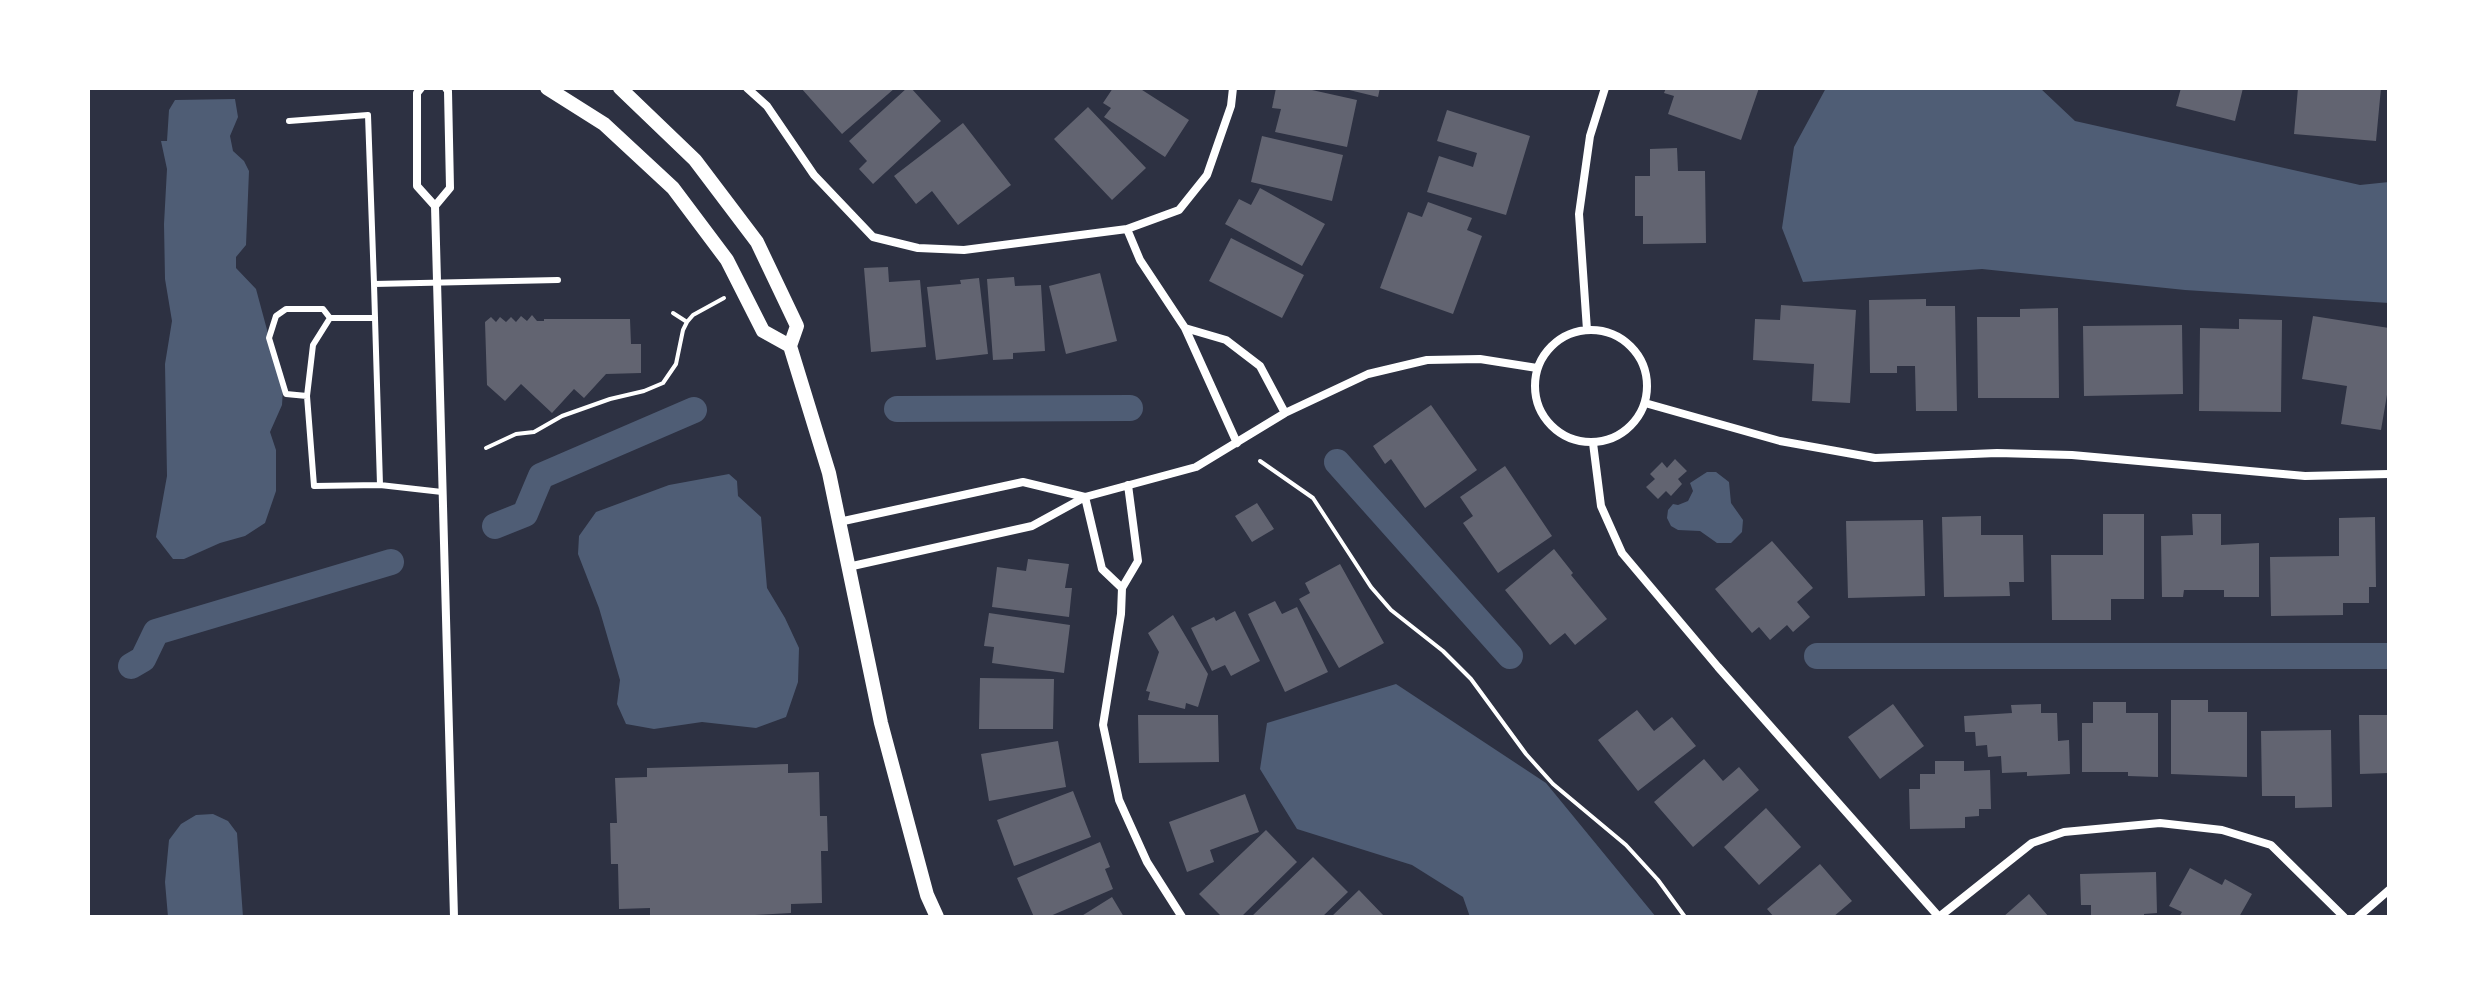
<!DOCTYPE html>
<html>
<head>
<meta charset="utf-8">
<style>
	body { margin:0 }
	#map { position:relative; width:2477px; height:1005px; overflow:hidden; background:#2d3142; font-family:"Roboto Serif",serif }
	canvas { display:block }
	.frame { position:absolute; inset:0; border:90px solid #fff; pointer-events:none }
</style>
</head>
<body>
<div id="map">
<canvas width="2477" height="1005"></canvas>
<div class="frame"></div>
</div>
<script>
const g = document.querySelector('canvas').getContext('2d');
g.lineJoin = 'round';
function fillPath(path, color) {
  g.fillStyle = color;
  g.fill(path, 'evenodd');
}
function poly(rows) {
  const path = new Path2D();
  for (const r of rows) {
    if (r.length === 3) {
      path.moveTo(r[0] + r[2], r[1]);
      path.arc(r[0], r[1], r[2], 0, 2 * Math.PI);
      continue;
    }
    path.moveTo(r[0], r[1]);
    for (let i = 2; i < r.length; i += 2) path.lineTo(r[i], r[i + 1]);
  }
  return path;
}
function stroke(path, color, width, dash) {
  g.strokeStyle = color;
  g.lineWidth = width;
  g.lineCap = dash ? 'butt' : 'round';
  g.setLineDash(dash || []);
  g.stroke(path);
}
const water = poly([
	[1826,88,2040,88,2075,121,2360,185,2389,182,2389,303,2185,290,1982,269,1803,282,1782,228,1794,147],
	[235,99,238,117,230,136,233,151,244,161,249,171,246,245,236,257,236,268,256,289,283,389,282,405,270,432,276,450,276,491,265,523,245,536,220,543,184,559,173,559,156,537,167,476,165,364,172,321,165,279,164,224,167,169,161,141,167,141,169,110,175,100],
	[1707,472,1716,472,1729,482,1731,503,1743,520,1742,532,1731,543,1717,543,1700,531,1678,530,1671,526,1667,518,1668,510,1673,504,1678,505,1688,501,1693,491,1690,483],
	[729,474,737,481,738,496,761,517,767,588,785,618,799,648,798,682,786,717,756,728,702,722,654,729,626,724,617,704,620,680,599,608,578,554,579,536,596,512,669,485],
	[1396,684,1546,783,1656,917,1470,917,1463,897,1412,865,1297,829,1260,769,1267,723],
	[213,814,228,821,237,833,243,917,168,917,165,882,169,840,181,824,196,815]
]);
const canal = poly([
	[897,409,1130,408],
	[1337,462,1510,656],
	[495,526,525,514,541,476,694,410],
	[1817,656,2389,656],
	[131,666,143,659,156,632,391,562]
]);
const building = poly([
	[801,88,895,88,842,134],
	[907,88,911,88,941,121,873,184,859,169,867,161,849,141],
	[1113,88,1139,88,1189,120,1165,157,1104,117,1111,108,1103,103],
	[1276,88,1303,88,1357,100,1347,147,1275,132,1281,109,1272,108],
	[1341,88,1380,88,1378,97],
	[1666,88,1759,88,1741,140,1668,114,1674,96,1664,93],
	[2181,88,2243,88,2235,121,2176,106],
	[2298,88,2381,88,2376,141,2294,134],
	[1088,107,1146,168,1112,200,1054,139],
	[1447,110,1530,136,1506,215,1427,192,1439,156,1473,167,1477,153,1437,141],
	[963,123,1011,185,958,225,932,191,916,204,894,176],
	[1262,136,1343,155,1332,201,1251,182],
	[1677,148,1678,171,1705,171,1706,243,1643,244,1643,216,1635,216,1635,176,1650,176,1650,149],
	[1260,188,1325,224,1302,266,1225,224,1239,199,1251,205],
	[1428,202,1472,218,1467,230,1482,236,1453,314,1380,288,1408,212,1422,217],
	[1231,238,1304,275,1282,318,1209,281],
	[888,267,889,282,920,280,926,347,871,352,864,268],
	[1100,273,1117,341,1066,354,1049,286],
	[1014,277,1015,286,1041,285,1045,351,1013,353,1013,359,993,360,987,279],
	[979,278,988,354,936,360,927,287,961,284,960,280],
	[1926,299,1926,306,1955,306,1957,411,1916,411,1915,366,1897,366,1897,373,1870,373,1869,300],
	[1781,305,1856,310,1850,403,1812,401,1814,364,1753,360,1755,319,1780,320],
	[2058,308,2059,398,1978,398,1977,317,2020,317,2020,309],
	[532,315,537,321,544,321,544,319,630,319,631,344,641,344,641,373,606,374,584,398,574,389,552,413,521,384,505,401,487,385,485,322,491,317,496,322,500,317,506,322,511,317,516,322,521,316,527,321],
	[2313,316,2389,328,2389,383,2381,430,2341,424,2347,386,2302,379],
	[2239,319,2282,320,2281,412,2199,411,2200,328,2239,329],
	[2182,325,2183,394,2084,396,2083,326],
	[1431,405,1477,470,1425,508,1391,459,1385,464,1373,446],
	[1675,459,1687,471,1678,479,1682,484,1671,496,1666,491,1658,499,1646,487,1655,479,1650,474,1662,462,1667,468],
	[1505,466,1552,536,1498,573,1463,523,1473,516,1460,497],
	[1257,503,1274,529,1252,542,1235,516],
	[2103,514,2144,514,2144,599,2111,599,2111,620,2052,620,2051,555,2103,555],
	[2192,514,2221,514,2221,545,2259,543,2259,597,2224,597,2224,590,2184,590,2183,597,2162,597,2161,536,2193,535],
	[1981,516,1981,535,2023,535,2024,582,2009,582,2010,596,1944,597,1942,517],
	[2375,517,2376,587,2369,587,2369,603,2343,603,2343,615,2271,616,2270,557,2339,556,2339,518],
	[1923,520,1925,596,1848,598,1846,521],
	[1772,541,1813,588,1797,602,1810,617,1793,632,1787,625,1770,640,1759,627,1752,633,1715,589],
	[1554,549,1573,573,1571,575,1607,619,1575,645,1565,633,1550,645,1505,590],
	[1028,559,1069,564,1065,588,1072,588,1069,617,992,607,997,567,1026,571],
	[1340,564,1384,643,1339,668,1299,599,1310,593,1305,583],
	[1275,601,1282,614,1297,607,1328,672,1285,692,1248,614],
	[1235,611,1260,661,1231,676,1225,665,1212,671,1191,628,1214,617,1216,621],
	[989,613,1070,625,1064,673,992,663,994,647,984,646],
	[1173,615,1208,674,1198,707,1186,703,1185,709,1148,700,1150,692,1146,691,1159,652,1148,633],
	[980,678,1054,679,1053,729,979,729],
	[2171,700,2208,700,2208,712,2247,712,2247,777,2171,774],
	[2093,702,2126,702,2126,713,2158,713,2158,777,2128,776,2128,772,2082,772,2082,723,2093,723],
	[1893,704,1924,746,1880,779,1848,737],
	[2041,704,2041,713,2057,713,2058,741,2069,740,2070,774,2027,776,2027,772,2002,773,2001,756,1988,757,1987,745,1976,746,1975,732,1965,732,1964,716,2012,713,2011,705],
	[1637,710,1654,731,1672,717,1696,746,1638,791,1598,740],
	[1138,715,1218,715,1219,762,1139,763],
	[2359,715,2389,715,2389,773,2360,774],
	[2331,730,2332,807,2295,808,2295,796,2262,796,2261,731],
	[1058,741,1066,787,989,801,981,754],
	[1704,759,1723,781,1739,767,1759,790,1693,847,1654,802],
	[1935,761,1964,761,1964,771,1990,770,1991,809,1979,809,1979,816,1965,817,1965,828,1910,829,1909,789,1920,789,1920,774,1935,774],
	[788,764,788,773,819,772,820,816,827,816,828,851,821,851,822,903,791,904,791,913,719,917,650,917,650,908,619,909,618,864,611,864,610,823,617,823,615,778,647,777,647,768],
	[1073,791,1091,837,1014,866,997,820],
	[1245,794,1259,832,1210,850,1214,862,1187,872,1169,822],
	[1766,808,1801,847,1759,885,1724,847],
	[1266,830,1297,862,1241,917,1222,917,1199,894],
	[1100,842,1110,867,1105,869,1113,889,1048,917,1034,917,1017,878],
	[1313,857,1348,892,1322,917,1251,917],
	[1820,864,1852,901,1833,917,1774,917,1767,909],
	[2190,868,2222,885,2225,879,2252,894,2239,917,2179,917,2182,912,2169,906],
	[2156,872,2157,913,2144,914,2144,917,2091,917,2091,905,2081,905,2080,874],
	[1359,890,1385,917,1331,917],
	[2029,894,2049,917,2003,917],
	[1112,897,1124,917,1080,917]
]);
const path = poly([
	[673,313,687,322],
	[486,448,516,434,534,432,562,416,610,399,644,391,663,383,676,364,683,330,687,322,693,315,724,298],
	[1260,461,1313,498,1371,587,1391,610,1443,651,1471,679,1526,754,1553,784,1626,845,1658,880,1685,917]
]);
const service = poly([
	[289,121,368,115,374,284,558,280],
	[374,284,375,318,380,485,314,486,307,396,313,345,330,318,375,318],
	[307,396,286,394,269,338,276,316,286,309,323,309,330,318],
	[380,485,442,492]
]);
const minor = poly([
	[421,88,417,93,417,186,435,206,450,188,448,91,446,88],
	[747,88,767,106,814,175,873,237,918,248,964,250,1127,229,1140,260,1185,328],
	[435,206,454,917],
	[1127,229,1179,210,1207,175,1231,106,1233,88],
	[1591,386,56],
	[1587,330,1579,214,1590,136,1605,88],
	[1645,403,1780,441,1875,458,1997,453,2072,455,2305,476,2389,474],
	[1237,443,1185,328,1226,340,1260,366,1285,413],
	[1593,443,1601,506,1622,553,1718,667,1939,917],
	[1085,497,1102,569,1122,588,1138,561,1128,485],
	[839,522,1023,482,1085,497],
	[848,567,1032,526,1085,497,1196,467,1285,413,1368,374,1427,360,1480,359,1537,368],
	[1122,588,1121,614,1103,725,1119,800,1147,862,1182,917],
	[1939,917,2032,843,2064,832,2160,823,2222,830,2271,845,2344,917],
	[2358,917,2389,890]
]);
const tertiary = poly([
	[547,88,604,124,673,188,727,260,763,331,790,346],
	[620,88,695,160,757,242,797,326,790,346,829,473,881,723,927,895,937,917]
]);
fillPath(water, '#4f5d75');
stroke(canal, '#4f5d75', 26);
fillPath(building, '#626471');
stroke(path, '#fff', 4);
stroke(service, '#fff', 6);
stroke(minor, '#fff', 8);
stroke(tertiary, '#fff', 14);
</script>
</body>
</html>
